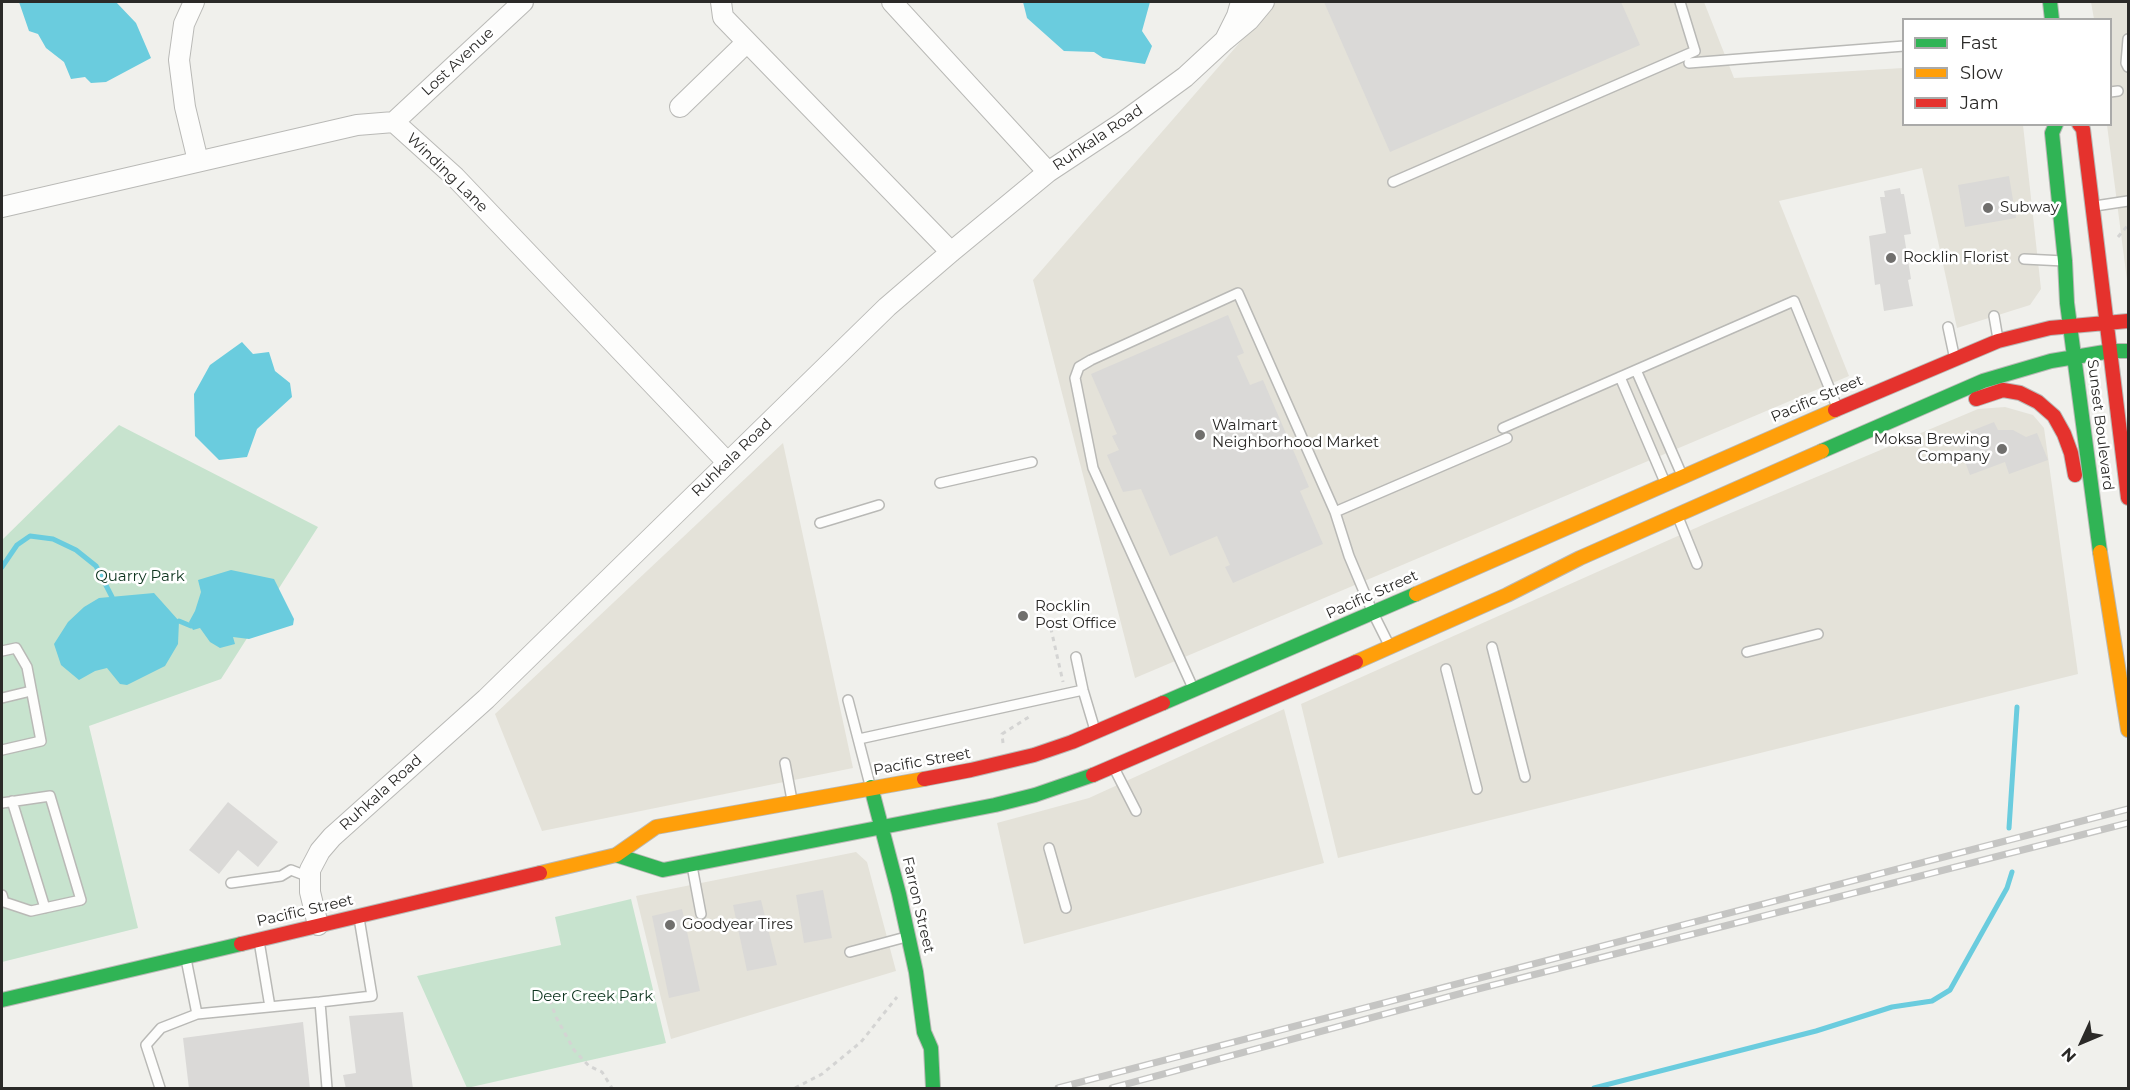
<!DOCTYPE html>
<html>
<head>
<meta charset="utf-8">
<style>
	body { margin:0 }
	#map { position:relative; width:2130px; height:1090px; overflow:hidden; background:#f0f0ec; font-family:Montserrat,sans-serif }
	canvas { display:block }
	.frame { position:absolute; inset:0; border:3px solid #2b2a28; pointer-events:none }
	.legend { position:absolute; left:1902px; top:18px; width:210px; height:108px; box-sizing:border-box; background:#fff; border:2px solid #aaaaa9; margin:0; padding:8px 10px; list-style:none; font-size:18px; color:#2b2a28 }
	.legend li { display:flex; align-items:center; gap:12px; height:30px }
	.legend b { width:30px; border:2px solid #aaaaa9 }
	.north { position:absolute; left:2052px; top:1012px; width:60px; height:60px; -webkit-text-stroke:4px #fff; paint-order:stroke; rotate:226deg; font-size:16px; font-weight:700; line-height:24px; text-align:center; color:#2b2a28 }
	.north::after { content:''; display:block; margin:auto; width:21px; height:27px; background:#2b2a28; clip-path:polygon(50% 0,100% 100%,50% 72%,0 100%) }
</style>
</head>
<body>
<div id="map">
<canvas width="2130" height="1090"></canvas>
<div class="frame"></div>
<ul class="legend">
<li><b style="height:8px;background:#30b455"></b>Fast</li>
<li><b style="height:8px;background:#ff9f0a"></b>Slow</li>
<li><b style="height:8px;background:#e5322d"></b>Jam</li>
</ul>
<div class="north">N</div>
</div>
<script>
const g = document.querySelector('canvas').getContext('2d');
g.lineJoin = 'round';
function fillPath(path, color) {
  g.fillStyle = color;
  g.fill(path, 'evenodd');
}
function poly(rows) {
  const path = new Path2D();
  for (const r of rows) {
    path.moveTo(r[0], r[1]);
    for (let i = 2; i < r.length; i += 2) path.lineTo(r[i], r[i + 1]);
  }
  return path;
}
function stroke(path, color, width, dash) {
  g.strokeStyle = color;
  g.lineWidth = width;
  g.lineCap = dash ? 'butt' : 'round';
  g.setLineDash(dash || []);
  g.stroke(path);
}
function drawText(font, color, halo, rows, align = 'center') {
  g.font = font + ' Montserrat,sans-serif';
  g.lineWidth = 5;
  g.setLineDash([]);
  g.textBaseline = 'middle';
  g.strokeStyle = halo;
  g.fillStyle = color;
  for (const [text, x, y, turn = 0] of rows) {
    g.save();
    g.translate(x, y);
    g.rotate((+turn || 0) * Math.PI / 180);
    g.textAlign = isNaN(turn) ? turn : align;
    if (halo) g.strokeText(text, 0, 0);
    g.fillText(text, 0, 0);
    g.restore();
  }
}
const built = poly([
	[1275,2,1704,2,1734,78,1903,68,1904,124,2023,125,2041,289,2030,305,1957,328,1922,168,1779,201,1849,376,1135,678,1033,280],
	[2091,2,2128,2,2128,288,2107,125,2110,124,2110,20,2094,19],
	[2005,407,2033,415,2044,428,2078,674,1338,858,1301,704,1707,523,1978,409],
	[783,443,853,768,542,831,495,714],
	[1284,709,1324,863,1024,944,997,823,1089,798],
	[856,852,867,862,896,971,671,1039,636,896]
]);
const green = poly([
	[119,425,318,527,221,679,89,726,138,928,2,962,2,540],
	[631,899,666,1043,467,1088,417,976,561,945,555,917]
]);
const water = poly([
	[19,2,116,2,136,23,151,58,106,82,91,83,85,77,71,79,64,62,46,48,38,34,29,31],
	[1023,2,1150,2,1142,31,1152,46,1145,64,1103,58,1094,52,1064,51,1027,18],
	[242,342,253,354,269,352,275,371,290,383,292,397,257,429,247,457,219,460,195,436,194,394,210,365],
	[231,570,274,579,294,619,293,625,249,639,233,637,235,644,220,648,210,642,200,628,193,630,189,622,195,611,201,592,198,580],
	[154,593,179,621,178,644,165,666,127,685,120,684,107,668,95,671,79,680,61,665,54,644,68,622,84,607,99,598]
]);
const stream = poly([
	[2,567,17,545,30,536,53,539,76,550,96,566,112,597],
	[179,621,191,626],
	[2009,828,2017,707],
	[1594,1088,1816,1031,1892,1007,1932,1001,1950,990,2007,888,2012,872]
]);
const building = poly([
	[1324,2,1621,2,1640,45,1390,152],
	[2009,176,2016,218,1965,227,1958,185],
	[1900,188,1901,194,1904,194,1911,234,1904,235,1911,279,1908,280,1913,306,1884,311,1880,284,1875,285,1869,236,1886,233,1880,197,1885,197,1884,191],
	[1228,315,1244,353,1237,356,1250,385,1263,380,1309,487,1300,491,1323,544,1233,583,1225,567,1230,565,1217,536,1170,556,1141,489,1123,492,1107,455,1119,450,1112,436,1117,434,1091,374],
	[1994,422,1998,430,2013,430,2026,437,2037,433,2048,460,2009,474,2005,462,1970,475,1956,437],
	[228,802,278,842,258,867,238,850,219,874,189,850],
	[823,890,832,938,804,943,796,895],
	[761,900,777,965,747,971,733,905],
	[682,909,700,991,669,998,652,916],
	[403,1012,413,1089,346,1089,343,1075,356,1073,349,1016],
	[303,1022,310,1089,189,1089,183,1038]
]);
const path = poly([
	[2118,237,2128,225],
	[1043,623,1051,629,1063,682],
	[1003,743,1002,734,1032,715],
	[550,1000,556,1017,574,1050,589,1066,602,1072,612,1088],
	[795,1088,822,1074,861,1042,897,997]
]);
const lane = poly([
	[2128,39,2126,63,2128,67],
	[1689,63,1904,46],
	[2110,92,2118,91],
	[1393,182,1695,51,1680,2],
	[2095,206,2128,201],
	[2024,259,2064,261],
	[1994,316,1998,339],
	[1948,327,1954,355],
	[1636,370,1681,473],
	[1620,377,1664,480],
	[1503,428,1794,301,1837,407],
	[940,483,1032,462],
	[1335,512,1507,438],
	[1678,517,1697,564],
	[820,523,879,505],
	[1492,647,1525,777],
	[2,651,16,648,27,667,41,741,2,750],
	[1747,652,1818,634],
	[1076,657,1083,690,1095,730],
	[1446,669,1477,789],
	[1193,688,1093,468,1075,378,1079,367,1091,360,1238,293,1335,512,1349,556,1373,613,1389,645],
	[2,698,31,691],
	[848,700,870,785],
	[859,739,1083,690],
	[785,763,792,800],
	[1114,768,1136,811],
	[12,801,45,908],
	[2,803,50,796,81,900,31,911,4,902,2,895],
	[1049,848,1066,908],
	[692,866,701,914],
	[231,883,281,876,291,870,309,877],
	[259,941,270,1007],
	[850,952,906,937],
	[186,959,197,1014],
	[320,1002,372,996,359,918],
	[160,1088,146,1045,161,1028,197,1014,320,1002,327,1088]
]);
const street = poly([
	[194,2,184,24,179,60,185,107,198,161],
	[721,2,723,17,951,252],
	[892,2,1048,172],
	[1241,2,1237,16,1225,40,1249,20,1264,2],
	[680,107,747,42],
	[394,122,523,2],
	[2,207,357,125,394,122,455,177,727,462],
	[318,925,310,892,310,870,320,851,332,837,486,699,887,307,951,252,1048,172,1122,123,1185,77,1225,40]
]);
const fast = poly([
	[2050,2,2052,20],
	[2056,124,2052,133,2065,261,2067,303,2100,552],
	[1822,451,1983,381,2051,361,2111,351,2128,351],
	[1163,703,1416,594],
	[871,787,899,894,916,972,924,1032,931,1048,933,1088],
	[616,855,663,870,995,805,1035,795,1093,775],
	[2,1000,241,944]
]);
const slow = poly([
	[2100,552,2128,730],
	[1416,594,1835,410],
	[1356,662,1507,595,1580,558,1822,451],
	[540,873,616,855,656,827,924,779]
]);
const jam = poly([
	[2079,124,2083,129,2128,498],
	[1976,399,2003,390,2020,393,2038,402,2054,416,2064,434,2071,453,2075,475],
	[1835,410,1998,341,2050,328,2128,321],
	[1093,775,1356,662],
	[924,779,971,770,1034,755,1072,742,1163,703],
	[241,944,540,873]
]);
const rail = poly([
	[1058,1088,2128,809],
	[1112,1088,1470,991,2128,823]
]);
const markers = [
	[1988,208,6,"#706f6d"],
	[1891,258,6,"#706f6d"],
	[1200,435,6,"#706f6d"],
	[2002,449,6,"#706f6d"],
	[1023,616,6,"#706f6d"],
	[670,925,6,"#706f6d"]
];
const streetNames = [
	["Lost Avenue",458,62,-43],
	["Ruhkala Road",1098,138,-34],
	["Winding Lane",447,173,44],
	["Pacific Street",1817,399,-23],
	["Sunset Boulevard",2100,425,83],
	["Ruhkala Road",732,458,-44],
	["Pacific Street",1372,595,-24],
	["Pacific Street",922,762,-10],
	["Ruhkala Road",381,793,-42],
	["Farron Street",918,905,77],
	["Pacific Street",305,911,-13]
];
const poiNames = [
	["Subway",2000,208],
	["Rocklin Florist",1903,258],
	["Walmart",1212,426],
	["Neighborhood Market",1212,443],
	["Moksa Brewing",1990,440,"right"],
	["Company",1990,457,"right"],
	["Rocklin",1035,607],
	["Post Office",1035,624],
	["Goodyear Tires",682,925]
];
const parkNames = [
	["Quarry Park",140,577],
	["Deer Creek Park",592,997]
];
fillPath(built, '#e4e2d9');
fillPath(green, '#c7e3ce');
fillPath(water, '#6accde');
stroke(stream, '#6accde', 5);
fillPath(building, '#dad9d7');
stroke(lane, '#b9b9b6', 12);
stroke(street, '#b9b9b6', 22);
stroke(fast, '#b9b9b6', 16);
stroke(slow, '#b9b9b6', 16);
stroke(jam, '#b9b9b6', 16);
stroke(path, '#d4d4d3', 3, [4.5, 4.5]);
stroke(lane, '#fdfdfc', 9);
stroke(street, '#fdfdfc', 20);
stroke(fast, '#30b455', 14);
stroke(slow, '#ff9f0a', 14);
stroke(jam, '#e5322d', 14);
stroke(rail, '#c5c5c3', 7);
stroke(rail, '#fff', 4.5, [14]);
for (const [x, y, r, color] of markers) {
  const dot = new Path2D();
  dot.arc(x, y, r, 0, 2 * Math.PI);
  g.fillStyle = color;
  g.fill(dot);
  stroke(dot, '#fff', 2);
}
drawText('15px', '#2b2a28', '#fff', streetNames);
drawText('15px', '#2b2a28', '#fff', poiNames, 'left');
drawText('15px', '#0d341e', '#fff', parkNames);
</script>
</body>
</html>
